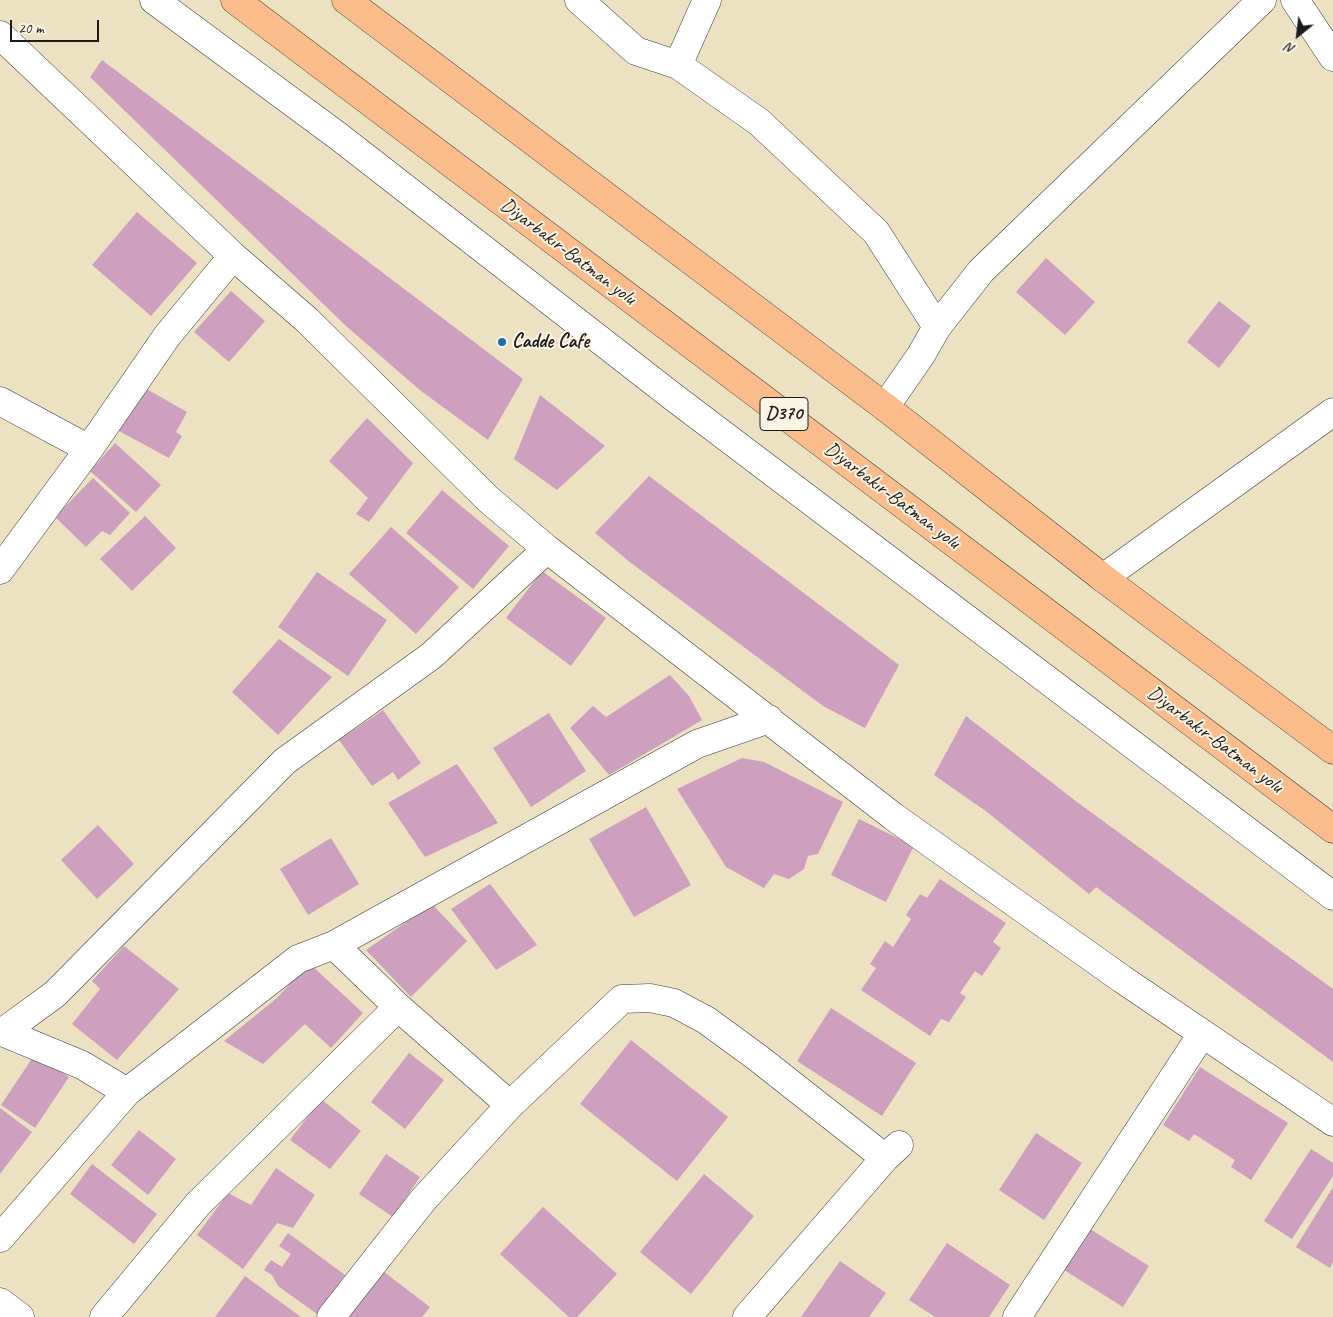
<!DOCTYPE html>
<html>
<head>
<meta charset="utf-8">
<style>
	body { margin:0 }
	#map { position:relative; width:1333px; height:1317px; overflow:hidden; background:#ece2c1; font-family:Caveat,sans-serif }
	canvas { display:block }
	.north { position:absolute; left:1273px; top:10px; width:50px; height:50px; -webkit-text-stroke:4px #fcf5e5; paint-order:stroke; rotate:209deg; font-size:14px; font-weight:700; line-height:20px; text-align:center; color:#1c1c1c }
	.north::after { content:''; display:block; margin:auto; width:18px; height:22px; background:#1c1c1c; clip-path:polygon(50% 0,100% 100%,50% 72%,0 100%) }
	.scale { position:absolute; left:10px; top:20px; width:89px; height:22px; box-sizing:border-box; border:2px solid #1c1c1c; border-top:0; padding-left:6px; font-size:15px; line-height:18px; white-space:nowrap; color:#1c1c1c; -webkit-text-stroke:4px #fcf5e5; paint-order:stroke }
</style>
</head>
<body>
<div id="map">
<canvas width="1333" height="1317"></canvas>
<div class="north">N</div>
<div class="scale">20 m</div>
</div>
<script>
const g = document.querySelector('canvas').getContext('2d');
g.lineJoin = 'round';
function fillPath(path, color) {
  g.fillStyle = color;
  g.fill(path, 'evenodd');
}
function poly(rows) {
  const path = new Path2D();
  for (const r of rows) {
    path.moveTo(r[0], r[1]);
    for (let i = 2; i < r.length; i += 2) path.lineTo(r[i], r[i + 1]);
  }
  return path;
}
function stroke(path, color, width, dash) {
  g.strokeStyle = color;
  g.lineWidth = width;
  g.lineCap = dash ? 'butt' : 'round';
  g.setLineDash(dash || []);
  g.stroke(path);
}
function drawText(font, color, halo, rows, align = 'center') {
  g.font = font + ' Caveat,sans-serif';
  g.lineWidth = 4;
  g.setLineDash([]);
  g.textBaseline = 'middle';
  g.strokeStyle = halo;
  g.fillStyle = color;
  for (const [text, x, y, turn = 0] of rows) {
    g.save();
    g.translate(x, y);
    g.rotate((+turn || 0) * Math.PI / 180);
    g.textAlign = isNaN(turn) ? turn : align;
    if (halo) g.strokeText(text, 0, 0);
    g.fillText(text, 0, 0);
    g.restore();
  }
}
const building = poly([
	[102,60,523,379,488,440,421,391,346,326,90,77],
	[137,212,197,263,151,316,92,265],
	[1046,258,1095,302,1065,335,1016,292],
	[231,291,265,321,229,362,194,332],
	[1219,301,1251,326,1219,368,1187,342],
	[143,387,187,412,176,432,182,436,169,458,119,431],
	[540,395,605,446,557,490,514,459],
	[367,418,413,463,369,522,356,514,368,498,329,461],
	[115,443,161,485,136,512,90,471],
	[649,476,899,665,865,728,823,706,631,563,595,533],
	[93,478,130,513,110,535,102,531,86,547,55,517],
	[442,490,509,546,473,589,406,533],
	[145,516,176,548,132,591,100,559],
	[391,527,459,587,416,634,349,574],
	[542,571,606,618,571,666,506,618],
	[317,572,387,620,348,676,278,627],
	[279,639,332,677,278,735,232,692],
	[670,675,689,696,702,720,609,775,570,728,593,706,606,717],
	[383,710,421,763,398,780,393,772,372,786,339,740],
	[549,713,586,771,531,807,493,748],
	[966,716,1077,802,1333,989,1333,1062,1096,887,1089,894,987,812,934,775],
	[742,758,764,762,843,802,818,854,808,856,804,869,789,879,774,874,764,888,726,867,677,789],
	[457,764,498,823,425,857,388,803],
	[646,807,691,885,634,917,589,839],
	[859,819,914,846,886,902,831,875],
	[98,825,134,864,97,899,61,860],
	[331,838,359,884,308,915,280,869],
	[940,879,1006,923,993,942,1001,948,982,976,975,971,960,993,966,997,949,1022,941,1019,930,1036,861,990,876,968,870,964,885,941,893,947,911,919,906,915,920,894,927,898],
	[490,884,537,945,496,970,451,909],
	[432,904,467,941,411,997,366,950],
	[124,946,179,989,117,1060,72,1024,100,989,92,981],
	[309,963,363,1013,331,1048,305,1024,263,1064,224,1041,277,998],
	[831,1008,916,1063,882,1116,797,1061],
	[631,1040,728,1117,677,1181,580,1104],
	[409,1053,444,1080,405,1129,371,1102],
	[35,1054,69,1077,35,1128,1,1105],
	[1200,1067,1288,1123,1251,1180,1231,1167,1235,1160,1194,1134,1189,1141,1163,1125],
	[321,1099,361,1131,330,1169,290,1140],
	[0,1108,32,1132,0,1174],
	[139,1130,176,1159,148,1195,111,1165],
	[1036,1133,1082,1163,1044,1220,999,1190],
	[1311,1149,1333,1163,1333,1176,1292,1239,1264,1221],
	[386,1154,420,1177,393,1217,359,1194],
	[92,1164,157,1214,134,1244,70,1194],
	[276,1168,315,1195,293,1228,277,1223,243,1269,197,1235,228,1193,251,1205],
	[704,1174,754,1216,691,1294,640,1252],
	[1333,1187,1333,1262,1330,1268,1296,1247],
	[543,1207,617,1274,577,1317,569,1317,500,1254],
	[1090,1229,1149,1266,1123,1307,1064,1270],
	[288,1233,345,1275,317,1314,278,1286,272,1275,264,1270,271,1260,282,1267,291,1254,279,1246],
	[947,1243,1010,1285,989,1317,935,1317,909,1300],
	[840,1261,886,1293,869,1317,801,1317],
	[384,1272,430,1307,422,1317,349,1317],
	[245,1276,301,1317,215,1317]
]);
const minor = poly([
	[154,0,338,136,672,396,1333,896],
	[579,0,636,51,678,65,759,122,876,232,937,327,921,355,885,407],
	[1295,0,1333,57],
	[0,35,233,256,307,320,488,499,547,549,894,817,1122,979,1333,1122],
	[678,65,707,0],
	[937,327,981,271,1262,0],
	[0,401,89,449],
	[0,570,89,449,167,336,233,256],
	[1103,578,1333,412],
	[334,945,398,1007,510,1105],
	[0,1031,82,1065,127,1092],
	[3,1032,55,994,285,761,431,656,547,549],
	[0,1238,127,1092,298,959,334,945,697,744,769,719],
	[0,1302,20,1317],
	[104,1317,198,1204,398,1007],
	[331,1317,423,1200,510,1105,622,999,650,998,674,1003,706,1020,758,1058,885,1158],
	[747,1317,885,1158,899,1145],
	[1017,1317,1202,1034]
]);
const highway = poly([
	[235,0,1333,829],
	[346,0,885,407,1103,578,1333,750]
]);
const markers = [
	[502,342,5,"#1f6fb2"]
];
const shields = [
	[784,414,48]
];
const shieldNames = [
	["D370",784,414]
];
const streetNames = [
	["Diyarbakır-Batman yolu",568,252,37],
	["Diyarbakır-Batman yolu",892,496,37],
	["Diyarbakır-Batman yolu",1215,740,37]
];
const poiNames = [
	["Cadde Cafe",512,342]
];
fillPath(building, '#cca0be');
stroke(minor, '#3b3a35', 29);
stroke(highway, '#3b3a35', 29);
stroke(minor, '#fff', 28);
stroke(highway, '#f9bc8a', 28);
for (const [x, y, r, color] of markers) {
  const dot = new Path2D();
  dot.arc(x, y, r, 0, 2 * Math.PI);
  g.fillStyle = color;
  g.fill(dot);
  stroke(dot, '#fcf5e5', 2);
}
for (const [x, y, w] of shields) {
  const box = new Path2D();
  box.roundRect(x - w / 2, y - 16.5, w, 33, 4);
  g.fillStyle = '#fcf5e5';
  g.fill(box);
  stroke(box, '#1c1c1c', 1);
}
drawText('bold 19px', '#1c1c1c', null, shieldNames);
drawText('20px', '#1c1c1c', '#fcf5e5', streetNames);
drawText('bold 20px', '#1c1c1c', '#fcf5e5', poiNames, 'left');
</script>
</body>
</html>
